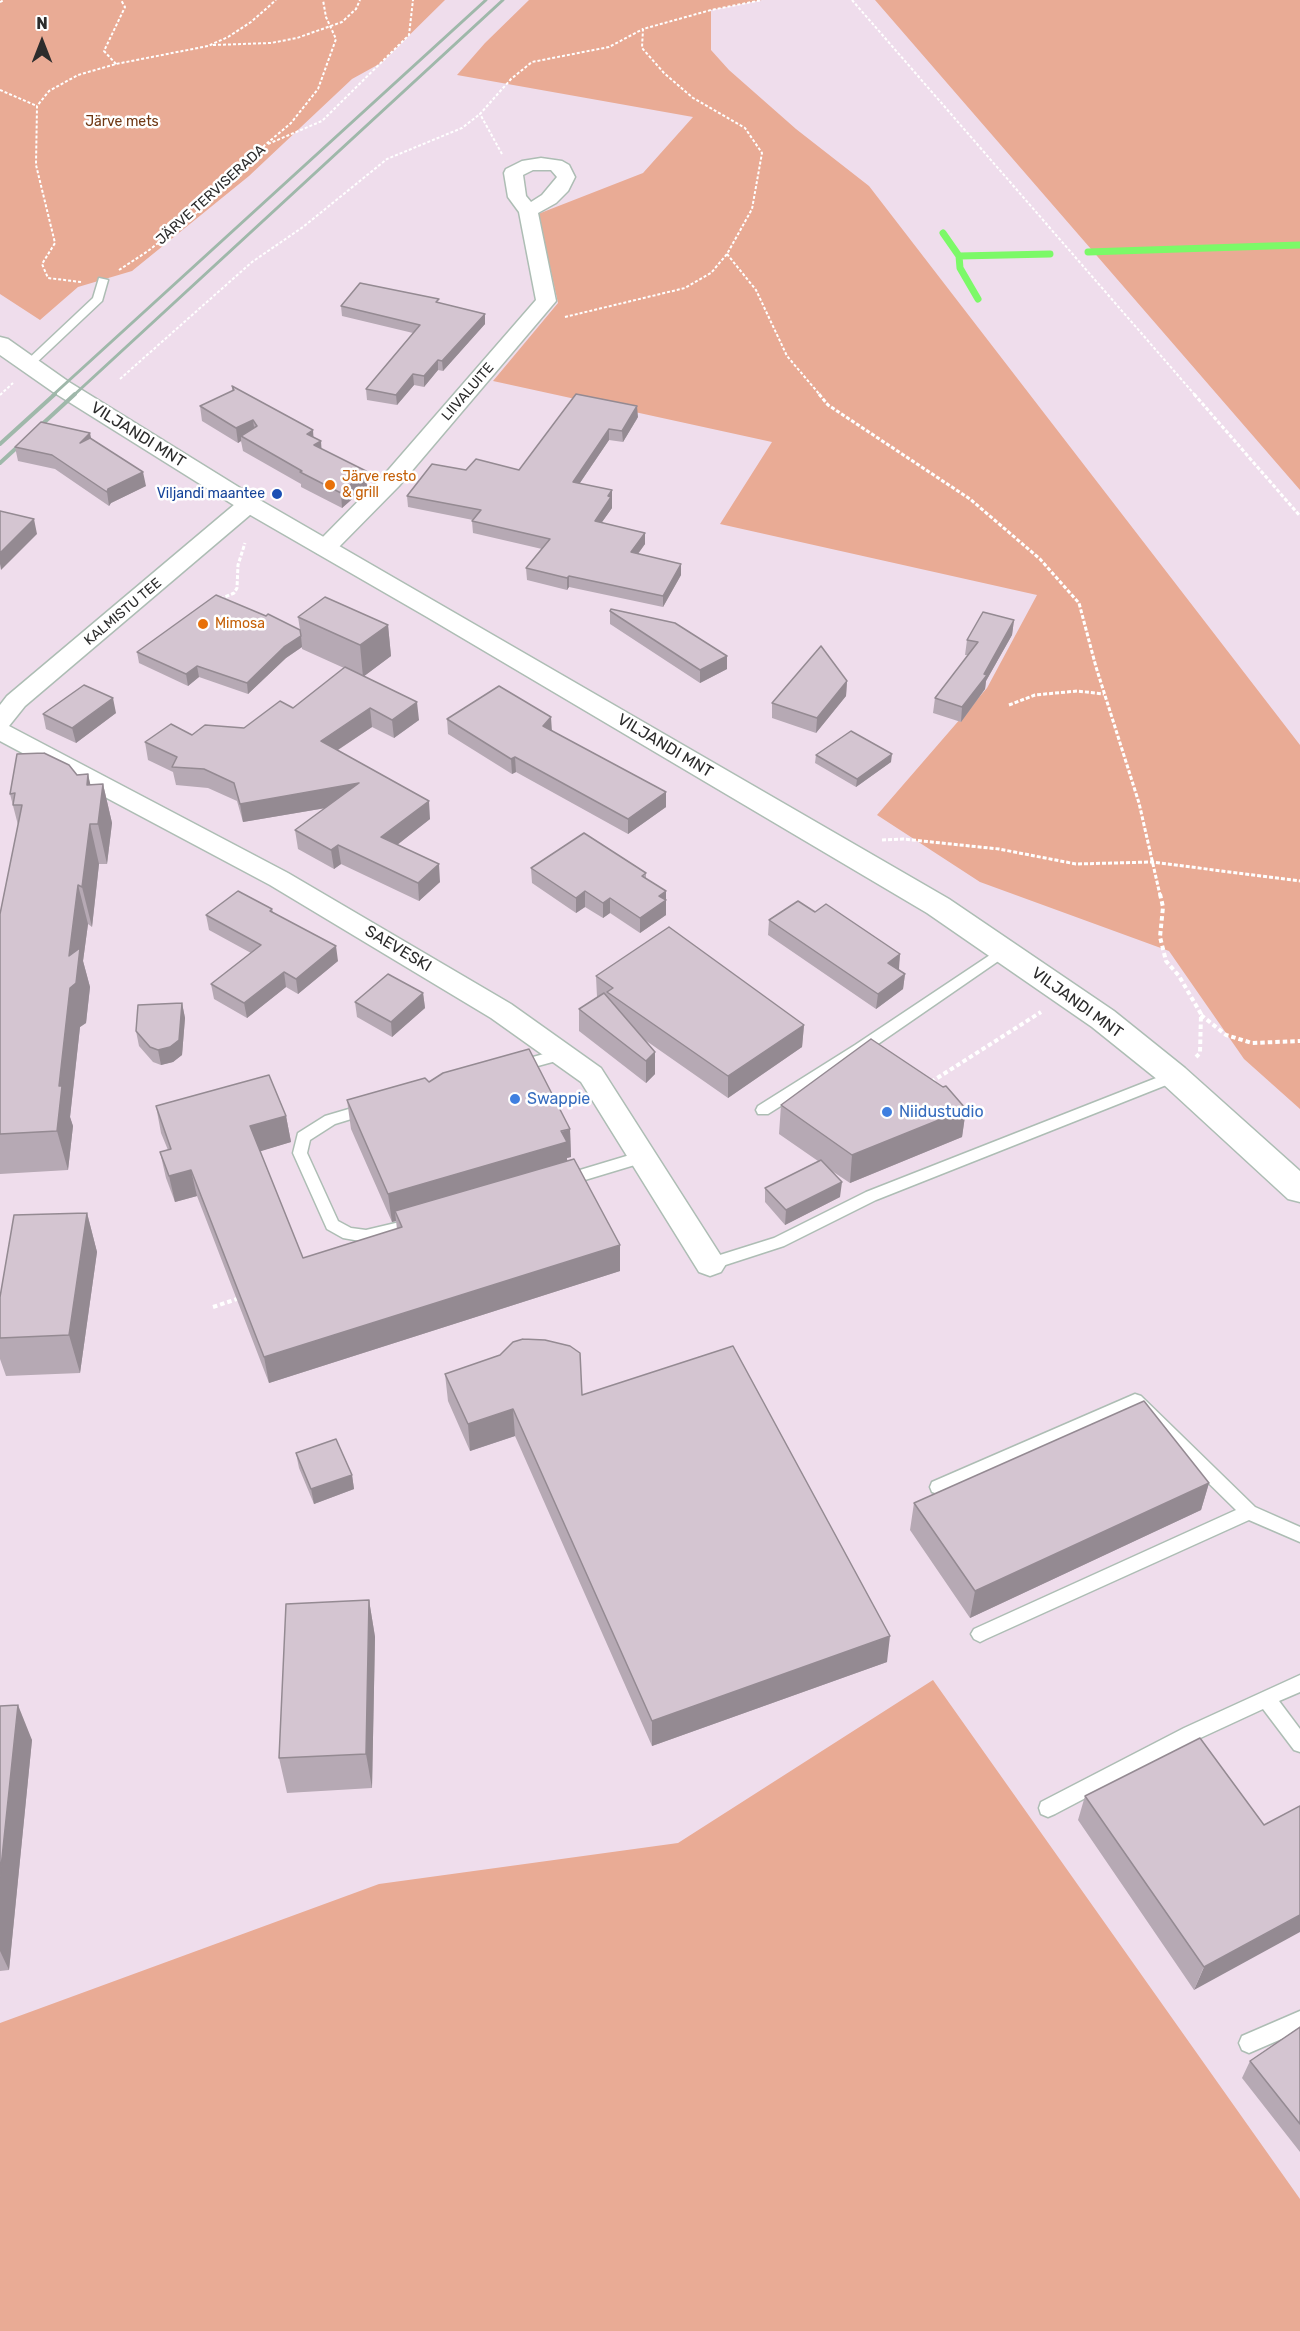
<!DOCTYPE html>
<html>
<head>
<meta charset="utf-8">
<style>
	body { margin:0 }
	#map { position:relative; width:1300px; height:2331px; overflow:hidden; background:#efddec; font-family:Rubik,sans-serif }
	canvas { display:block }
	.north { position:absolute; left:12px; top:12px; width:60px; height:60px; -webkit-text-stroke:4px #fff; paint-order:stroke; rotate:0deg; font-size:16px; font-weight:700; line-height:24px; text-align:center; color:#2c2c2c }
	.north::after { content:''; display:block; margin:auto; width:21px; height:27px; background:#2c2c2c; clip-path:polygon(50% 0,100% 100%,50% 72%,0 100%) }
</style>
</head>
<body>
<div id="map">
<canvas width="1300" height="2331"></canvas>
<div class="north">N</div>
</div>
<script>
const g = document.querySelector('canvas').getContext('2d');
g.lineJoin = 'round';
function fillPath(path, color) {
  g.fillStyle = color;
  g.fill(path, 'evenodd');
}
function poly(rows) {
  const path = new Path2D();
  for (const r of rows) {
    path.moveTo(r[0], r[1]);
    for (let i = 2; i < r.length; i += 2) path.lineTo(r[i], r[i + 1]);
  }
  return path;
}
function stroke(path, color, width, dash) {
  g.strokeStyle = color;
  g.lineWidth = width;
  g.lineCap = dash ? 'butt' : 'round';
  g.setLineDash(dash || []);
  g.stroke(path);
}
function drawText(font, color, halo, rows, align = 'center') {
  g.font = font + ' Rubik,sans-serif';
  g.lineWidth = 5;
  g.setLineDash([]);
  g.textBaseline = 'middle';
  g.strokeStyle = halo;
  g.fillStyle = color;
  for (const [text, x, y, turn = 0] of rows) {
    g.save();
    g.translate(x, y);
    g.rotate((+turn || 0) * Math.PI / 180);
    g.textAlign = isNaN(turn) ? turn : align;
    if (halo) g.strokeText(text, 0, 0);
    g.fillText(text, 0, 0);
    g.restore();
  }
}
const green = poly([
	[0,0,445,0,381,63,352,79,249,176,132,271,78,287,40,320,0,294],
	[529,0,762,0,711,10,711,50,729,70,796,129,869,186,1300,745,1300,1109,1244,1059,1169,951,980,882,877,815,987,688,1037,595,720,524,772,442,493,381,558,303,538,214,643,173,693,117,457,75,485,43],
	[875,0,1300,0,1300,490],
	[933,1680,1300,2199,1300,2331,0,2331,0,2023,379,1884,678,1843]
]);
const stream = poly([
	[943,233,959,256,960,268,978,299],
	[1088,252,1300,245],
	[959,256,1050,254]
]);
const pathFar2 = poly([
	[852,0,1195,395],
	[0,2,4,0],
	[213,45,271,43,297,38,342,22,356,9,360,0],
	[116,64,104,51,125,7,121,0],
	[0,90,37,106],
	[268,144,322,121,409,35,413,0],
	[502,154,480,114,511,79,532,62,609,47,643,29],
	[727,254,756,290,787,356,820,395],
	[119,270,148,251,196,213,265,145,291,123,318,89,336,39,326,17,323,0],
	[81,282,48,278,42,264,55,243,36,165,37,106,49,91,78,75,116,64,208,46,228,37,251,22,276,0],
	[565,317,685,288,711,273,727,254,752,209,762,153,745,128,693,98,664,73,642,48,643,29,711,10,762,0],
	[120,379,252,262,303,227,387,159,462,128,480,114],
	[0,395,13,383]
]);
const pathFar1 = poly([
	[819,394,828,405,970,499,1040,559,1079,603,1096,667,1139,803,1160,895],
	[1194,394,1300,516],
	[220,599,234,593,237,588,238,565,245,543],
	[1009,705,1035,695,1077,691,1104,694],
	[882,840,903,839,999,849,1076,864,1152,862,1300,881]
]);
const path = poly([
	[1160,894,1163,907,1160,937,1166,961,1179,976,1201,1014,1200,1053,1196,1057],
	[1201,1015,1226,1035,1252,1043,1300,1041],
	[931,1082,1041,1012],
	[213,1307,240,1298]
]);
const lane = poly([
	[99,278,108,280,102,301,33,366,25,366,25,362,93,298,99,278],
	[1005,945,1012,950,1010,953,865,1053,768,1114,758,1114,756,1110,758,1106,855,1045,1005,945],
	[562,1049,567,1050,569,1054,567,1058,516,1072,509,1067,511,1063,562,1049],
	[1174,1071,1181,1076,1179,1080,876,1200,784,1246,710,1270,704,1268,702,1264,704,1260,774,1238,866,1192,1174,1071],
	[369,1103,374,1104,376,1108,374,1112,335,1124,310,1140,307,1153,338,1221,351,1228,366,1230,404,1221,409,1223,412,1227,409,1231,366,1242,343,1238,327,1229,293,1153,298,1133,325,1116,369,1103],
	[643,1151,648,1153,650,1157,648,1161,565,1186,560,1184,557,1180,560,1176,643,1151],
	[1135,1394,1141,1396,1255,1507,1300,1527,1300,1542,1249,1520,986,1639,980,1642,974,1639,971,1634,974,1629,1236,1510,1133,1409,944,1492,938,1494,932,1492,930,1487,932,1482,1135,1394],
	[1300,1675,1300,1692,1279,1701,1300,1729,1300,1752,1294,1750,1263,1709,1196,1740,1055,1814,1048,1817,1041,1814,1039,1808,1041,1802,1184,1728,1300,1675],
	[1300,2011,1300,2031,1249,2053,1242,2050,1239,2043,1242,2036,1300,2011]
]);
const street = poly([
	[541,158,562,161,569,165,575,177,568,191,556,203,538,213,556,301,399,486,333,553,325,555,317,553,314,548,317,543,383,476,536,300,519,212,508,197,504,173,506,169,522,161,541,158],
	[533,170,551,170,557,177,542,195,531,202,526,196,523,175,533,170],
	[249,497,257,499,260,504,257,509,25,706,9,726,288,873,511,1004,601,1068,721,1256,726,1264,721,1272,710,1276,699,1272,581,1082,491,1018,270,885,0,741,0,705,7,696,241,499,249,497]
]);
const secondary = poly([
	[0,337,8,339,69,382,258,499,949,899,1114,1011,1185,1068,1300,1171,1300,1202,1288,1199,1163,1084,1092,1027,927,913,427,617,240,509,53,392,0,355,0,337]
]);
const railFar1 = poly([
	[53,395,486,0],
	[74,395,503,0]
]);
const rail = poly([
	[0,444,55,394],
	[0,463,75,394]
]);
const wall = poly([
	[440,303,485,324,443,371,438,370,424,387,414,385,397,405,367,400,366,389,413,333,342,316,341,306],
	[232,386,313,437,322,449,367,486,342,508,301,487,301,484,243,451,241,441,238,443,202,421,200,406,232,391],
	[638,417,623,442,609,440,580,483,612,501,612,508,602,522,645,544,638,554,681,575,663,607,569,587,567,590,527,580,526,568,542,549,473,533,472,521,473,520,408,507,407,496,466,470,519,470],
	[91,439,146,486,111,503,109,506,55,469,18,461,15,447],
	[610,611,727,669,700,683,610,624],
	[266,616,300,630,298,617,388,625,391,656,364,676,419,720,394,738,372,727,338,750,430,819,397,845,440,882,419,901,341,864,334,869,298,849,295,830,326,808,243,822,237,801,208,788,176,785,173,772,148,760,145,742,244,728,293,708,344,668,302,649,302,647,286,658,248,694,199,677,188,686,139,663,137,652],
	[1014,620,1012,635,986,681,985,689,961,722,933,713,935,698,968,655,965,655,967,640],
	[847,681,846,696,816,733,772,718,772,703],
	[116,713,76,743,46,729,43,714],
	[447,719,552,731,666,792,666,807,628,834,516,772,512,774,448,734],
	[816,755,891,762,856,787,815,763],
	[88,774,90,785,103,784,112,823,107,864,99,864,92,927,88,924,83,961,90,987,86,1023,80,1027,70,1117,73,1126,68,1170,0,1174,0,914,18,825,10,794,77,775],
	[531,868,646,873,646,879,666,891,666,915,640,933,610,913,603,918,585,907,576,913,532,883],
	[272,909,273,912,338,961,298,994,286,987,247,1018,214,999,211,984,251,953,209,930,206,915],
	[815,912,900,954,898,970,905,974,903,989,876,1009,768,935,769,920],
	[596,976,804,1025,802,1047,728,1098,645,1040,655,1052,655,1074,646,1083,579,1031,579,1009,597,997],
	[423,993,425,1008,392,1037,357,1017,355,1002],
	[182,1003,185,1018,182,1055,173,1062,161,1065,153,1062,139,1046,136,1031],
	[429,1082,570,1129,571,1157,567,1158,567,1161,620,1271,269,1383,197,1196,175,1202,166,1178,160,1152,168,1150,161,1133,156,1106,286,1116,291,1142,260,1151,303,1258,397,1229,396,1221,392,1222,351,1129,347,1100],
	[781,1105,966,1109,962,1137,850,1183,829,1169,840,1197,785,1225,765,1202,765,1188,818,1161,779,1134],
	[87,1213,97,1252,80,1373,6,1376,0,1359,0,1297],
	[445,1374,582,1395,887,1662,652,1746,515,1436,470,1451,448,1401],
	[296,1453,352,1475,354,1489,314,1504,299,1468],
	[1209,1483,1201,1510,970,1618,910,1530,914,1503],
	[369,1600,375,1637,372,1788,287,1793,279,1758],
	[0,1706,32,1740,9,1970,0,1971],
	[1085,1796,1264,1825,1194,1990,1078,1820],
	[1300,2027,1300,2152,1242,2078,1250,2061]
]);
const shadedWall = poly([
	[485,314,485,324,443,371,442,361],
	[438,360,438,370,424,387,424,376],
	[413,374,414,385,397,405,396,395],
	[637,406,638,417,623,442,622,431],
	[253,420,255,434,241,436,241,441,238,443,236,428],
	[609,429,609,440,573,493,573,482],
	[313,430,314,445,321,441,322,456,315,460,307,434],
	[90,433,93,447,80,443],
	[366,471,367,486,342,508,341,493],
	[143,472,146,486,111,503,109,506,107,492,108,489],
	[612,490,612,508,595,532,595,521,608,496],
	[34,519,37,534,1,570,0,564,0,553],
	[645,533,645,544,631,563,631,552],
	[681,564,681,575,663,607,663,596],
	[569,576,569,587,567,590,567,578],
	[1014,620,1012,635,986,681,985,689,961,722,962,707,984,674],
	[388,625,391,656,363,677,360,645],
	[301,636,302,647,286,658,248,694,247,683,284,647],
	[727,656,727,669,700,683,700,670],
	[197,666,199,677,188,686,186,674],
	[847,681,846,696,816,733,817,718],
	[113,698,116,713,76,743,72,728],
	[417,702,419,720,394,738,392,720],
	[370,708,372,727,324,759,321,741],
	[551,717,552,732,543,726],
	[892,754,891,762,856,787,857,779],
	[515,757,516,772,512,774,511,759],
	[88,774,97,814,87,785],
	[359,783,361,802,243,822,240,804],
	[103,784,112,823,107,864,98,824],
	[666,792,666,807,628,834,628,819],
	[429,801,430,819,383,856,381,837],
	[90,824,99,864,92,927,82,887],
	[338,845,341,864,334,869,331,850],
	[439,864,440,882,419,901,418,883],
	[78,885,88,924,83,961,90,987,86,1023,80,1027,70,1117,73,1126,68,1170,57,1131,59,1086,69,956],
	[585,891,585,907,576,913,576,898],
	[666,891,666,915,640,933,640,918,659,896],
	[610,898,610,913,603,918,603,903],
	[336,946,338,961,298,994,296,979],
	[900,954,899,969,887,978,888,963],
	[284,972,286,987,247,1018,244,1003],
	[905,974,903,989,876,1009,878,994],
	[423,993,425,1008,392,1037,391,1022],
	[182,1003,185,1018,182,1055,173,1062,161,1065,158,1050],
	[804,1025,802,1047,728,1098,728,1076],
	[655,1052,655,1074,646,1083,646,1061],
	[966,1109,962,1137,850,1183,852,1155],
	[286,1116,291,1142,255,1153,250,1126],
	[570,1129,571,1157,567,1158,568,1171,395,1211,396,1221,392,1222,388,1194],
	[191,1170,197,1196,175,1202,169,1176],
	[842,1182,840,1197,785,1225,786,1210],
	[87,1213,97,1252,80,1373,69,1335],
	[620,1245,620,1271,269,1383,264,1357],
	[513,1409,515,1436,470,1451,468,1424],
	[352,1475,354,1489,314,1504,311,1489],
	[1209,1483,1201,1510,970,1618,975,1591],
	[369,1600,375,1637,372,1788,366,1754],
	[890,1636,887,1662,652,1746,652,1721],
	[18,1705,32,1740,9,1970,0,1951,0,1877],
	[1300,1915,1300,1932,1194,1990,1204,1967]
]);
const building = poly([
	[360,283,439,299,436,302,485,314,442,361,438,360,424,376,413,374,396,395,366,389,420,325,341,306,360,283],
	[232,386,313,430,307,434,321,441,314,445,366,471,341,493,300,472,302,471,241,436,257,426,253,420,236,428,200,406,234,390,232,386],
	[576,394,637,406,622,431,609,429,573,482,612,490,608,496,611,497,595,521,645,533,631,552,681,564,663,596,569,576,567,578,526,568,550,539,472,521,481,510,407,496,432,464,466,470,476,459,519,470,576,394],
	[41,422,90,433,80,443,90,438,143,472,108,489,107,492,52,455,15,447,41,422],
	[0,511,34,519,0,553,0,511],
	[216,595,266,616,268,614,300,630,301,636,284,647,247,683,197,666,186,674,137,652,216,595],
	[325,597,388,625,360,645,298,617,325,597],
	[611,609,675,623,727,656,700,670,610,611,611,609],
	[983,612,1014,620,984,674,987,675,962,707,935,698,978,642,967,640,983,612],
	[821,646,847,681,817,718,772,703,821,646],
	[345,667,417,702,392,720,370,708,321,741,429,801,381,837,439,864,418,883,338,845,331,850,295,830,359,783,240,804,234,783,204,769,172,767,177,757,145,742,171,724,192,735,205,725,244,728,280,701,293,708,345,667],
	[84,685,113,698,72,728,43,714,84,685],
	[499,686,551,717,543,726,666,792,628,819,515,757,511,759,447,719,499,686],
	[851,731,892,754,857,779,816,755,851,731],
	[44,753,69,765,77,775,88,774,87,785,103,784,98,824,90,824,82,887,78,885,69,956,80,948,76,983,70,988,59,1086,62,1086,57,1131,0,1134,0,914,22,805,13,805,15,793,10,794,17,754,44,753],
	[584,833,646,873,642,876,666,891,659,896,666,900,640,918,610,898,603,903,585,891,576,898,531,868,584,833],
	[238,891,272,909,270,911,336,946,296,979,284,972,244,1003,211,984,261,945,206,915,238,891],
	[798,901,815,912,826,904,900,954,888,963,905,974,878,994,769,920,798,901],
	[669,927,804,1025,728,1076,607,992,613,988,596,976,669,927],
	[388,974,423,993,391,1022,355,1002,388,974],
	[604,993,655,1052,646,1061,579,1009,604,993],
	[182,1003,179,1040,170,1047,158,1050,150,1047,136,1031,138,1005,182,1003],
	[871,1039,943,1087,946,1086,966,1109,852,1155,781,1105,871,1039],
	[529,1049,570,1129,561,1131,567,1142,388,1194,347,1100,425,1078,429,1082,443,1073,529,1049],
	[269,1075,286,1116,250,1126,303,1258,402,1227,395,1211,574,1159,620,1245,264,1357,191,1170,169,1176,160,1152,171,1149,156,1106,269,1075],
	[821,1160,842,1182,786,1210,765,1188,821,1160],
	[87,1213,69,1335,0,1338,0,1297,14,1215,87,1213],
	[523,1339,545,1340,570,1346,580,1353,582,1395,733,1346,890,1636,652,1721,513,1409,468,1424,445,1374,500,1355,513,1342,523,1339],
	[1144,1401,1209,1483,975,1591,914,1503,1144,1401],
	[336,1439,352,1475,311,1489,296,1453,336,1439],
	[369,1600,366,1754,279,1758,286,1604,369,1600],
	[18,1705,0,1877,0,1706,18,1705],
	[1200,1738,1264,1825,1300,1806,1300,1915,1204,1967,1085,1796,1200,1738],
	[1300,2027,1300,2124,1250,2061,1300,2027]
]);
const markers = [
	[330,485,6,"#e8710a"],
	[277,494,6,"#1a4fb4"],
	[203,624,6,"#e8710a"],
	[515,1099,6,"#3f7fe0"],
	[887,1112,6,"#3f7fe0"]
];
const farParknames = [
	["Järve mets",122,122]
];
const farStreetnames = [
	["JÄRVE TERVISERADA",211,195,-42],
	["LIIVALUITE",468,392,-49],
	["KALMISTU TEE",123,612,-40]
];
const farFoodnames = [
	["Järve resto",342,477],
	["& grill",342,493],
	["Mimosa",215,624]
];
const farTransitnames = [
	["Viljandi maantee",265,494]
];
const streetNames = [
	["VILJANDI MNT",138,435,32],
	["VILJANDI MNT",665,746,31],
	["SAEVESKI",398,949,31],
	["VILJANDI MNT",1077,1003,36]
];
const shopNames = [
	["Swappie",527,1099],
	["Niidustudio",899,1112]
];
fillPath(green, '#e9ab95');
stroke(stream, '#7cf968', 7);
stroke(lane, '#adbdb4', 3);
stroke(street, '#adbdb4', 3);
stroke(secondary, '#adbdb4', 3);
stroke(pathFar2, '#fff', 2, [3, 2]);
stroke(pathFar1, '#fff', 3, [4, 2]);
stroke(path, '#fff', 4, [4.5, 3]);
fillPath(lane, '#fff');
fillPath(street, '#fff');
fillPath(secondary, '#fff');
stroke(railFar1, '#9fb8aa', 3);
stroke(rail, '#9fb8aa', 4);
fillPath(wall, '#b6a9b4');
fillPath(shadedWall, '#948a92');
fillPath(building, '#d4c5d1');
stroke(building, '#948a92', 1.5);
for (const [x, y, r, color] of markers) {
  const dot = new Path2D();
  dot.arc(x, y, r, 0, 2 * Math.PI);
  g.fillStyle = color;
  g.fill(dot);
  stroke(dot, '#fff', 2);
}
drawText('14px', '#703814', '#fff', farParknames);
drawText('14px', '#2c2c2c', '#fff', farStreetnames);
drawText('14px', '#c56008', '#fff', farFoodnames, 'left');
drawText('14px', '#164399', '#fff', farTransitnames, 'right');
drawText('16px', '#2c2c2c', '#fff', streetNames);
drawText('16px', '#366cbe', '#fff', shopNames, 'left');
</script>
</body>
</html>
